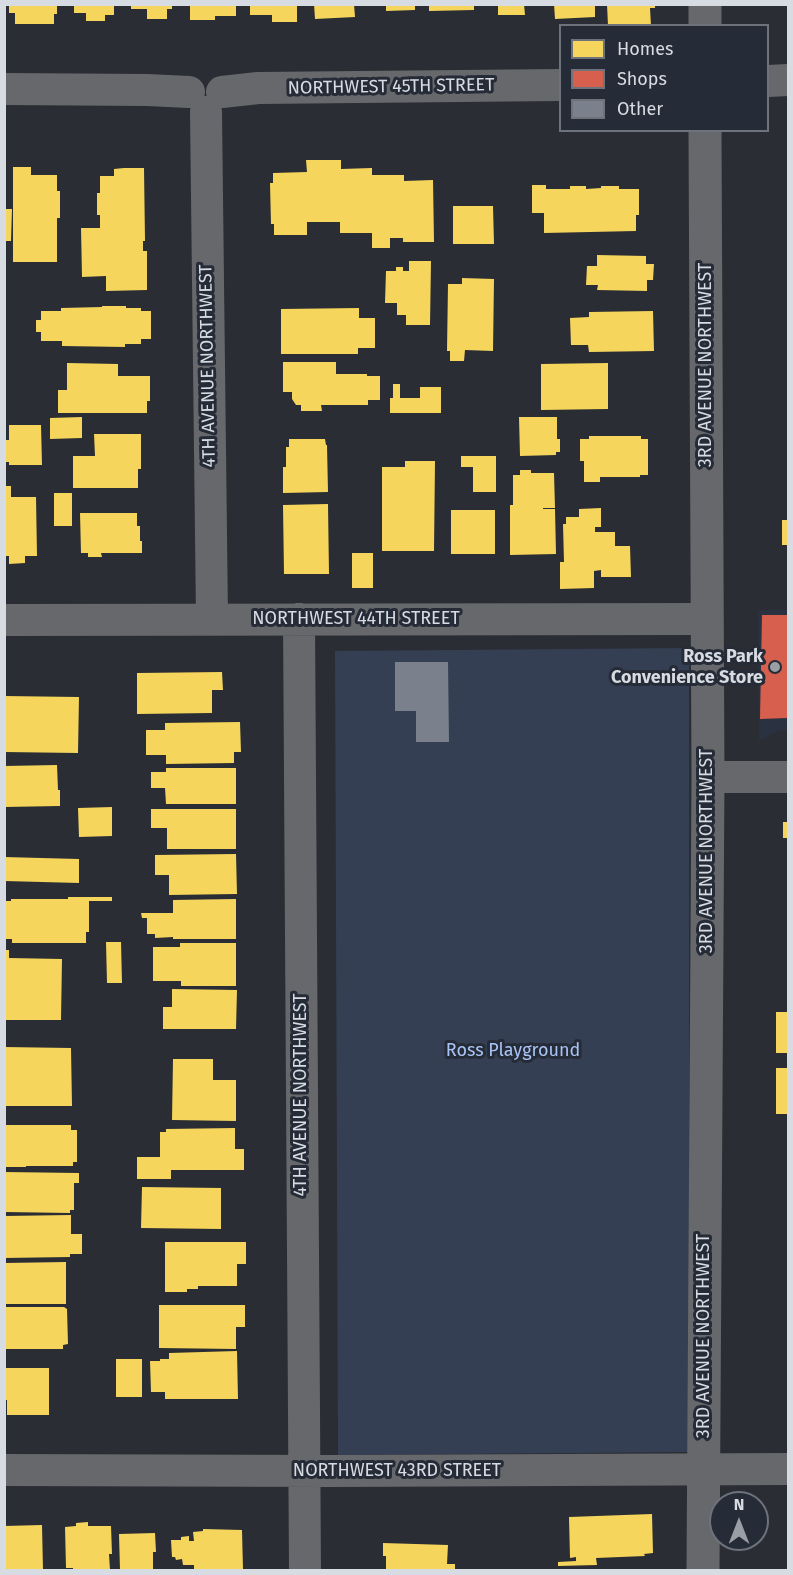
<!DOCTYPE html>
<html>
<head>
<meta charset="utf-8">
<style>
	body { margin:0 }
	#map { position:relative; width:793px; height:1575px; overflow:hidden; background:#2a2d33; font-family:"Fira Sans",sans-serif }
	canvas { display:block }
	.frame { position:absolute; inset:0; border:6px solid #d7dbe2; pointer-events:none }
	.legend { position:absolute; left:559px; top:24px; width:210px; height:108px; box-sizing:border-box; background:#262c37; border:2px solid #6d727b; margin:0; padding:8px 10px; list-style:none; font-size:18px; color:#d7dbe2 }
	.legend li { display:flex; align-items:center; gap:12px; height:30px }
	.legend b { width:30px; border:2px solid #6d727b }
	.north { position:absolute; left:709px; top:1491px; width:60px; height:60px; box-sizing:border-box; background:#262c37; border:2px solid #6d727b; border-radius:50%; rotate:0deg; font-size:16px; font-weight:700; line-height:24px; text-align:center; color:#d7dbe2 }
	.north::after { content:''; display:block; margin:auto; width:21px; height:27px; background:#9a9ea5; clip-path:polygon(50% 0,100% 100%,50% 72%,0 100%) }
</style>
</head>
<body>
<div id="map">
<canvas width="793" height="1575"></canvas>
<div class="frame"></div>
<ul class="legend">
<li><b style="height:16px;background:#f6d55c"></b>Homes</li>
<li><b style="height:16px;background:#d6604d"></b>Shops</li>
<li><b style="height:16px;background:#7a808c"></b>Other</li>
</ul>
<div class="north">N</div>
</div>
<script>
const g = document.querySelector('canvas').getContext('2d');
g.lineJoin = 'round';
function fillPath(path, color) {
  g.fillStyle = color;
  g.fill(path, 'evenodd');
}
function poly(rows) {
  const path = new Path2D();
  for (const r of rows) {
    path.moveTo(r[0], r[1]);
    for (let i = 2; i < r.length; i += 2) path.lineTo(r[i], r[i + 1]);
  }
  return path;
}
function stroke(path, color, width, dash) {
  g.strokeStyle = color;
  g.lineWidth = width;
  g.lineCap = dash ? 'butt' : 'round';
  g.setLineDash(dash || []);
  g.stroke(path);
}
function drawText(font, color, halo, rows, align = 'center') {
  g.font = font + ' "Fira Sans",sans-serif';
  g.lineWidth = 6;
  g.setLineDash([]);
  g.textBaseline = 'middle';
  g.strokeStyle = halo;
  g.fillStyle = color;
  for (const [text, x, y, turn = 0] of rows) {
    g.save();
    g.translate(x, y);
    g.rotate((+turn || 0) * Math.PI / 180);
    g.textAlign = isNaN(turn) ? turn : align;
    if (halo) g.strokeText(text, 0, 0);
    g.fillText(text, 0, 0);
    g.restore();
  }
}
const built = poly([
	[758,610,788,610,788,730,779,730,759,741]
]);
const green = poly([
	[689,648,689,1452,338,1455,335,651]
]);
const homes = poly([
	[9,4,57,4,57,14,54,14,54,24,15,24,15,13,9,13],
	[74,4,114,4,114,15,105,15,105,21,86,21,86,13,74,13],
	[131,4,172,4,172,9,167,9,167,19,147,19,147,9,131,9],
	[190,4,236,4,236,16,215,16,215,20,190,20],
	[250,4,297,4,297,22,272,22,272,15,250,15],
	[314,4,354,4,355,17,315,19],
	[386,4,415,4,415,10,386,11],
	[429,4,474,4,474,10,429,11],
	[498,4,524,4,525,15,498,15],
	[554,4,595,4,595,17,555,19],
	[607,4,655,4,655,8,650,8,651,26,608,26],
	[306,160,341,160,341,169,372,168,372,175,404,175,404,181,433,180,434,242,403,242,403,238,390,238,390,248,372,248,372,233,340,233,340,222,307,222,307,235,274,235,274,224,271,224,270,183,273,183,273,173,307,172],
	[13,167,31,167,31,175,57,175,57,191,60,191,60,218,57,218,57,262,13,262],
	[124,168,144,168,145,241,143,241,143,251,147,251,147,290,106,291,106,276,82,277,81,228,100,228,100,215,97,215,97,193,100,193,100,176,114,176,114,169],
	[532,185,546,185,546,189,570,189,570,186,586,186,586,189,601,188,601,186,619,186,619,189,639,189,639,215,636,215,636,231,544,233,544,213,532,213],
	[453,206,493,206,494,244,453,244],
	[4,209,12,209,11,241,4,241],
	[597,255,646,256,646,264,654,264,653,280,647,280,647,291,597,290,598,285,586,285,587,266,597,266],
	[409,261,431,261,430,325,406,325,406,315,397,315,397,303,385,303,386,271,396,271,396,267,403,267,403,271,409,271],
	[462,278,494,279,493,351,465,350,464,361,450,361,450,351,447,351,448,284,462,284],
	[102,306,126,306,126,308,141,308,141,311,151,311,151,339,141,339,141,344,125,344,125,347,62,346,62,341,41,341,41,332,36,332,36,320,41,320,41,311,61,311,61,308,102,307],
	[359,308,359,318,375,318,375,348,358,348,358,354,281,354,281,309],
	[653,311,654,351,589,352,588,345,571,345,570,318,589,317,589,312],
	[283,362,336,362,336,374,367,374,367,376,380,376,380,400,368,400,368,405,321,405,322,411,301,411,301,405,296,405,292,399,292,392,283,392],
	[67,363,118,364,118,376,150,376,150,401,147,401,147,413,58,413,58,390,67,390],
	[608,363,608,409,541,410,541,364],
	[393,384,400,384,400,398,420,398,420,387,441,387,441,413,390,413,390,398,393,398],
	[82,417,82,438,50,439,50,418],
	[519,417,557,417,557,439,560,439,560,452,556,452,556,455,520,456],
	[9,425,41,425,42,465,9,465,9,462,4,462,4,440,9,440],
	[94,434,141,434,141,469,138,469,138,488,73,488,73,456,95,456],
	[589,436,641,436,641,439,648,439,648,475,640,475,640,477,600,477,600,482,584,482,584,461,580,461,580,439,589,439],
	[289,439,325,439,326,445,327,445,328,492,283,493,283,467,286,467,286,447,289,447],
	[461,456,496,456,496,492,473,492,473,467,461,467],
	[405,461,435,461,434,551,382,551,382,467,405,467],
	[520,470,531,470,531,473,554,473,555,508,543,508,543,509,555,509,556,554,510,555,510,505,513,505,513,475,520,475],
	[4,486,11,486,11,497,36,497,37,556,25,556,25,563,9,564,9,556,4,556],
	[54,493,72,493,72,526,54,526],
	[328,504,329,574,284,574,283,505],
	[601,508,601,527,595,527,595,532,615,532,615,546,630,546,631,577,601,577,601,570,594,571,594,588,560,589,560,562,564,562,563,524,566,524,566,517,579,517,579,509],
	[451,510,495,510,495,554,451,554],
	[80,513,137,513,137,526,140,526,140,541,142,541,142,553,101,553,102,557,88,557,88,553,81,553],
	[782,520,788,520,788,545,782,545],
	[352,553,373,553,373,588,352,588],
	[222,672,223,690,212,690,212,713,137,714,137,673],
	[4,696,79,697,78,753,4,752],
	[240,722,241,752,234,752,234,763,166,764,166,755,146,755,146,730,165,730,165,723],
	[57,765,58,790,60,790,60,806,4,807,4,766],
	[166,768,236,768,236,804,166,804,165,788,151,788,151,772,166,772],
	[112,807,112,836,79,837,78,808],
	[151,809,236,809,236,849,167,849,167,828,151,828],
	[783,822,788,822,788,838,783,838],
	[236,854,237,894,169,895,169,875,155,875,155,855],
	[4,857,79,859,79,883,4,881],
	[68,897,112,897,112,901,89,901,89,932,86,932,86,943,12,943,12,939,4,939,4,901,11,901,11,899,68,899],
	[236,899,236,939,173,939,173,937,155,938,155,934,147,934,147,918,142,918,141,913,173,913,173,900],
	[106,942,121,942,122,983,107,983],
	[180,943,236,943,236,986,181,986,181,981,153,981,153,947,180,947],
	[4,950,9,950,9,958,62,959,61,1020,4,1020],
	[172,989,237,990,236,1029,163,1029,163,1007,172,1007],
	[776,1012,788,1012,788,1053,776,1053],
	[4,1047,71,1048,72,1106,4,1106],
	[173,1059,213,1059,213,1080,236,1080,236,1121,172,1120],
	[776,1068,788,1068,788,1114,776,1114],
	[4,1125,71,1125,71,1130,77,1130,77,1162,73,1162,73,1166,26,1166,26,1167,4,1167],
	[235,1128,235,1149,244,1149,244,1170,171,1170,171,1179,137,1179,137,1157,160,1157,160,1132,166,1132,166,1129],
	[4,1172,79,1173,79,1183,74,1183,74,1210,70,1210,70,1213,4,1212],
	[142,1187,221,1188,221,1229,141,1228],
	[71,1215,71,1234,82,1234,82,1254,70,1254,70,1257,4,1258,4,1216],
	[165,1242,246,1242,246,1264,237,1264,237,1286,198,1286,198,1289,187,1289,187,1292,165,1292],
	[66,1262,66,1304,4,1304,4,1263],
	[159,1305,245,1305,245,1327,236,1327,236,1349,159,1348],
	[4,1307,64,1307,67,1309,68,1344,63,1345,63,1349,4,1349],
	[237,1351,238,1399,165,1399,165,1392,151,1392,150,1361,160,1361,160,1359,169,1359,169,1353],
	[116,1359,142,1359,142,1397,116,1397],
	[4,1368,49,1368,49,1415,7,1415,7,1400,4,1400],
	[652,1514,653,1553,644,1554,645,1556,596,1558,597,1565,558,1566,558,1562,576,1561,576,1557,570,1558,569,1517],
	[88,1522,88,1526,111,1526,112,1554,109,1554,110,1570,73,1570,73,1568,66,1568,65,1527,76,1526,76,1523],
	[42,1525,43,1570,4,1570,4,1526],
	[203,1529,242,1530,243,1570,202,1570,202,1569,194,1569,194,1565,183,1565,182,1559,176,1560,175,1557,172,1557,171,1540,181,1540,181,1537,189,1536,189,1541,194,1541,193,1532,203,1531],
	[155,1533,156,1552,153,1552,153,1570,120,1570,119,1534],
	[383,1543,448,1545,447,1564,455,1564,455,1570,386,1570,386,1556,383,1556]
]);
const shops = poly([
	[762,615,788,615,788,718,760,719]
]);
const building = poly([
	[395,662,448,662,449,742,416,742,416,711,395,711]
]);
const minor = poly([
	[768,81,788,80],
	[4,89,147,90,189,92],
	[222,92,258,88,560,85],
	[206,112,212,619],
	[299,619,305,1570],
	[4,620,707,619],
	[708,777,788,777],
	[4,1470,332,1471,788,1469]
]);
const tertiary = poly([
	[705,4,705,26],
	[703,1570,708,777,705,130]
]);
const markers = [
	[775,667,6,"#9a9ea5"]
];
const streetNames = [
	["NORTHWEST 45TH STREET",391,87,-1],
	["3RD AVENUE NORTHWEST",706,365,-90],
	["4TH AVENUE NORTHWEST",208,366,-91],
	["NORTHWEST 44TH STREET",356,619],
	["3RD AVENUE NORTHWEST",707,851,-90],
	["4TH AVENUE NORTHWEST",301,1095,-90],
	["3RD AVENUE NORTHWEST",704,1336,-90],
	["NORTHWEST 43RD STREET",397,1471]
];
const poiNames = [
	["Ross Park",763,657],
	["Convenience Store",763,678]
];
const parkNames = [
	["Ross Playground",513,1051]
];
fillPath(built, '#2a3241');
fillPath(green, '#343f53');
fillPath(homes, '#f6d55c');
fillPath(shops, '#d6604d');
fillPath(building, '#7a808c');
stroke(minor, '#67686b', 32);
stroke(tertiary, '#67686b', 33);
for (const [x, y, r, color] of markers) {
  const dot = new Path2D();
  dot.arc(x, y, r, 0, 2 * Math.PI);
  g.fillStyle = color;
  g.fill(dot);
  stroke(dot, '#262c37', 2);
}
drawText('18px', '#d7dbe2', '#262c37', streetNames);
drawText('bold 18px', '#d7dbe2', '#262c37', poiNames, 'right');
drawText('18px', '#a8c3f5', '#262c37', parkNames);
</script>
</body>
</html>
